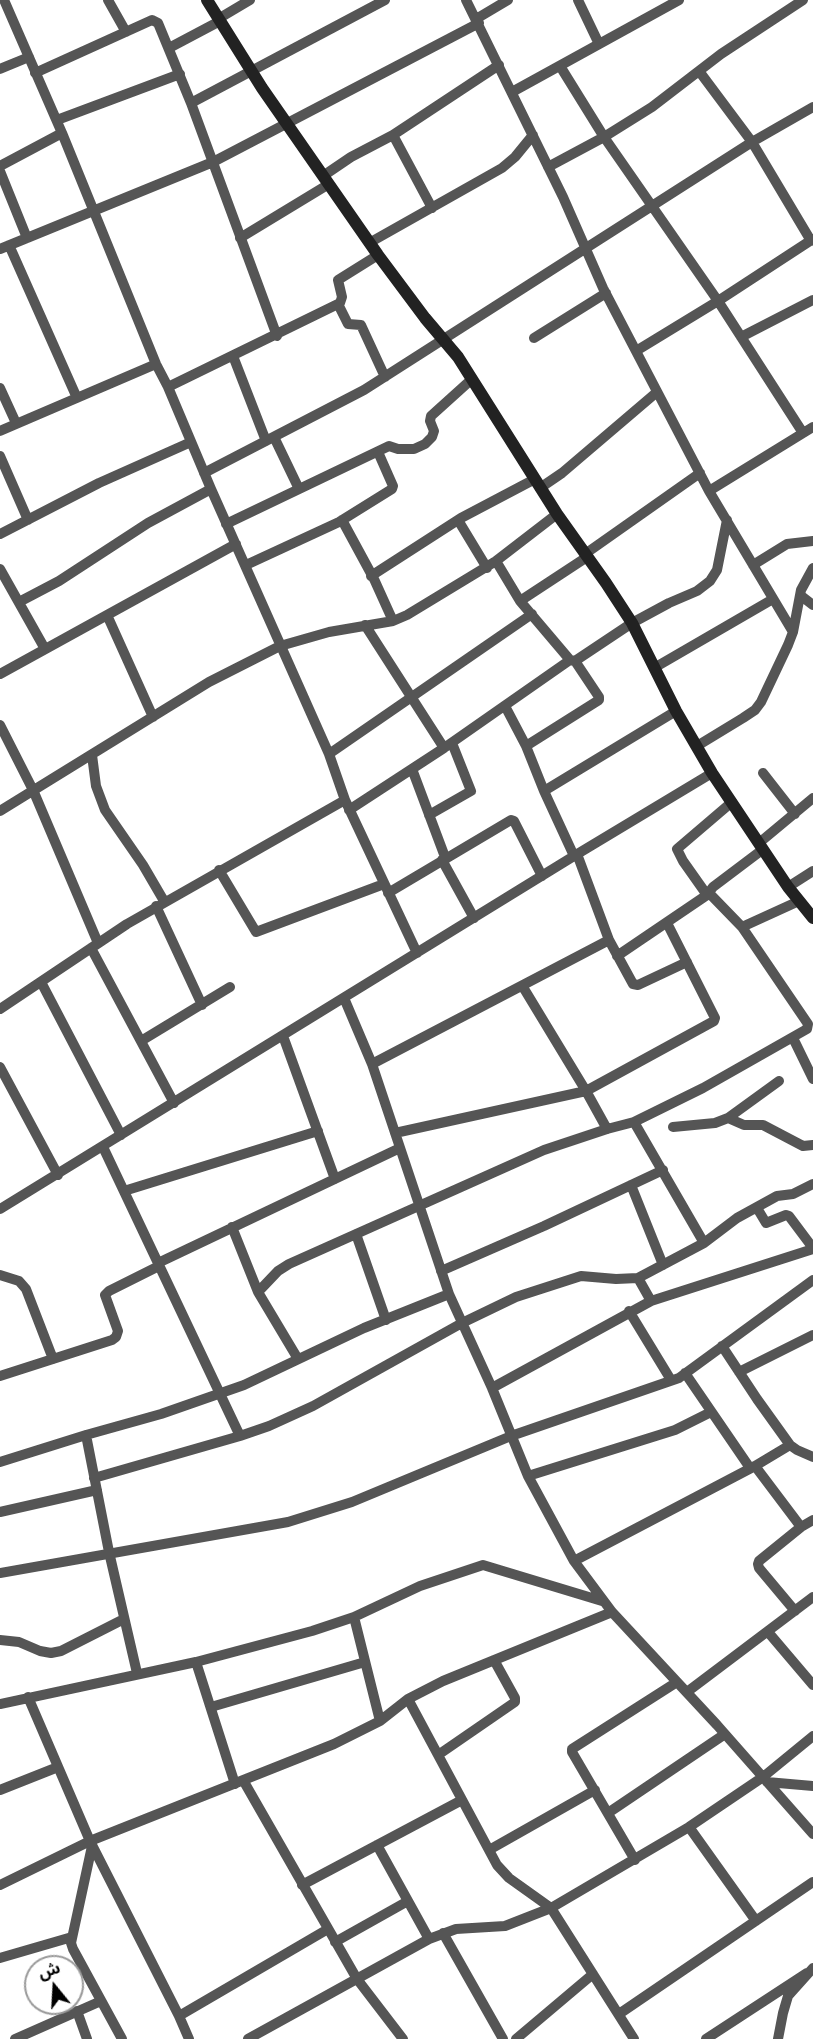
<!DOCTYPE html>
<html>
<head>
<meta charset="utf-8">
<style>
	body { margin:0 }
	#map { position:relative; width:813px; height:2039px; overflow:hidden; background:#fff; font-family:Quicksand,"Noto Sans Arabic",sans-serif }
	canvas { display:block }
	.north { position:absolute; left:24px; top:1955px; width:60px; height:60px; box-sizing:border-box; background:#fff; border:2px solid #999; border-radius:50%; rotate:342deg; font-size:16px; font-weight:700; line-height:24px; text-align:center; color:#000 }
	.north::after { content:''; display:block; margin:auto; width:21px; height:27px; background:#000; clip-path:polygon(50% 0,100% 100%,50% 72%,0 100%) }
</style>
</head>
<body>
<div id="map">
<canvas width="813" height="2039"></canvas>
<div class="north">ش</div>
</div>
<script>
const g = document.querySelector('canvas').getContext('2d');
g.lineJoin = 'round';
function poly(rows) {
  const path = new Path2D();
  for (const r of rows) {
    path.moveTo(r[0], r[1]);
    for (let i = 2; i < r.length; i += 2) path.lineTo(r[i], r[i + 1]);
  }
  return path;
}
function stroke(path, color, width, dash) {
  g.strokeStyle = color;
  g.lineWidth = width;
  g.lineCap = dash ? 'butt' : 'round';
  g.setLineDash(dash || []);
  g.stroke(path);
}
const street = poly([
	[4,0,62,133,156,364,168,387,211,489,329,754,345,800,417,953],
	[108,0,126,32],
	[466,0,563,197,603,288,709,491,793,632],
	[578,0,599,44],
	[218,19,250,0],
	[476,19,508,0],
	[169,48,220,21],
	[560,66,604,137,718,301,803,433],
	[0,69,29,57],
	[699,71,752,142,811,241],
	[35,73,152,20,158,23,191,103,277,336],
	[512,92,679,0],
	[191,103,385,0],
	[57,120,180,74],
	[393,135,432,208],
	[0,166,62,133],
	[548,167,604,137,652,107,721,54,803,0],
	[0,171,27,238],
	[323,176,351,157,393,135,499,65],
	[240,238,329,184],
	[369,243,502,168,515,157,533,135],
	[9,245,77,398],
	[0,249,213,162,479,23],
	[338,304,348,324,361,325,385,377],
	[741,337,813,300],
	[534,338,606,293],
	[636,351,718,301,813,239],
	[233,356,266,441],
	[168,387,340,303,342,297,338,280,378,255],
	[0,388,16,423],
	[0,431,156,364],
	[274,437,299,489],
	[0,456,28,520],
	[204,473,364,390,752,142,813,107],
	[540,488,562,473,657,392],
	[709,491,813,427],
	[342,520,374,579,393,621],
	[458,520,487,568],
	[226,524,389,446,398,449,414,449,425,444,432,437,434,431,430,421,431,416,472,379],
	[0,534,99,483,191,442],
	[585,554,700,473],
	[496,561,520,601,570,660],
	[246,565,339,522,392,489,393,486,378,452],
	[753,565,787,544,813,541],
	[0,569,45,649],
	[371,576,461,518,535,479],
	[800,595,813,605],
	[520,601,587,557],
	[19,602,59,581,148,523,211,489],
	[107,615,153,717],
	[365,625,444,748],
	[654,668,773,599],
	[0,674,236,544],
	[505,706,526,746,544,791,574,856],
	[0,725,33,790,98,943],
	[526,746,599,700,599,697,575,661],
	[697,746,743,718,755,710,761,702,788,645,793,632,801,590,813,568],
	[329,754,532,614],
	[92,755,96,786,105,810,143,865,164,901],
	[412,769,445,857],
	[763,773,795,814],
	[544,791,676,711],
	[349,810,444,748,570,660,575,661,632,623,669,603,697,591,710,581,717,570,727,520],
	[0,811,209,682,280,646,329,632,393,621,407,615,496,561,557,514],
	[429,815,471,791,452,743],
	[759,843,813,798],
	[577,854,609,940,633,984,638,985,687,962],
	[442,860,474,918],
	[219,870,256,932,384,884],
	[788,887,813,871],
	[388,893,511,820,514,821,542,876],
	[707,895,683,861,677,849,732,802],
	[156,906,202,1005],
	[742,927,799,901],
	[91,948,174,1103],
	[617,956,707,895,713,887,762,850],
	[41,982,121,1135],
	[523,987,586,1091,607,1129],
	[344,998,372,1064,449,1294,492,1388,528,1476,574,1561,612,1612,717,1725,813,1834],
	[0,1009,127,924,345,800],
	[283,1036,335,1179],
	[793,1038,813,1079],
	[141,1041,230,987],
	[372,1064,609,940],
	[0,1067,58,1175],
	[728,1118,744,1125,763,1125,803,1146,813,1145],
	[634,1122,704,1243],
	[673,1127,715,1123,728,1118,779,1081],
	[395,1133,586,1091,714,1021,715,1018,667,923],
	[103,1147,240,1436],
	[631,1185,663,1265],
	[124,1191,318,1131],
	[757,1208,766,1223,786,1215,789,1216,813,1248],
	[0,1209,574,856,712,773],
	[232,1227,258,1292,298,1359],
	[356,1234,386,1320],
	[158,1263,400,1148],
	[441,1271,544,1226,663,1170],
	[0,1275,19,1281,26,1289,53,1359],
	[258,1292,278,1271,289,1264,544,1150,607,1129,634,1122,703,1088,807,1029,808,1024,742,927,709,893],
	[651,1301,813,1249],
	[629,1311,671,1380],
	[722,1346,757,1399,790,1445,797,1450,813,1457],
	[739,1372,813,1335],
	[685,1373,750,1468],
	[0,1376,112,1340,116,1337,118,1331,105,1295,109,1291,159,1266],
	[492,1388,651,1301,638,1278],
	[86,1435,109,1552,137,1673],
	[0,1462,86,1435,161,1414,244,1385,364,1328,449,1294],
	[755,1466,801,1527],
	[528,1476,675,1430,711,1412],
	[94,1478,240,1436,269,1426,313,1406,462,1323,516,1297,581,1276,616,1279,638,1278,704,1243,737,1218,777,1196,793,1194,813,1184],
	[0,1512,97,1490],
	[574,1561,755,1466,790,1445],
	[0,1573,288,1522,352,1502,511,1436,679,1378,813,1280],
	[795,1611,759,1568,758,1564,759,1561,801,1527,813,1520],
	[354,1617,380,1721],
	[768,1632,813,1685],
	[0,1640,19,1642,40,1651,51,1653,61,1651,124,1619],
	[196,1662,235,1784],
	[687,1692,813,1597],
	[28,1697,90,1841,179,2016,189,2039],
	[408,1699,497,1865,509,1878,551,1908,634,2039],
	[0,1704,196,1662,312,1631,354,1617,420,1586,483,1565,602,1601],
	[211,1707,365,1662],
	[438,1755,515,1702,515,1698,494,1660],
	[243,1780,357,1979,403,2039],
	[767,1782,813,1786],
	[0,1790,58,1767],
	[608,1813,725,1734],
	[689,1827,756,1921],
	[377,1845,429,1939],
	[92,1846,71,1943,73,1949,122,2039],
	[489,1850,595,1790],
	[635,1860,572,1752,572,1749,677,1682],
	[0,1885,90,1841,334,1744,380,1721,408,1699,443,1681,612,1612],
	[302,1885,462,1800],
	[443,1933,503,2039],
	[335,1942,408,1901],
	[0,1958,72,1937],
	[77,2011,87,2039],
	[619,2014,813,1882],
	[179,2016,328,1929],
	[15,2039,101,2001],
	[248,2039,429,1939,456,1929,505,1926,551,1908,689,1827,763,1777,813,1736],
	[516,2039,593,1974],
	[706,2039,807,1973],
	[778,2039,783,2013,788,1996,813,1968]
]);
const secondary = poly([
	[207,0,262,88,378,255,425,318,458,357,557,514,606,583,632,623,676,711,712,773,788,887,813,918]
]);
stroke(street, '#555', 10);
stroke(secondary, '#222', 12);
</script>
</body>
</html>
